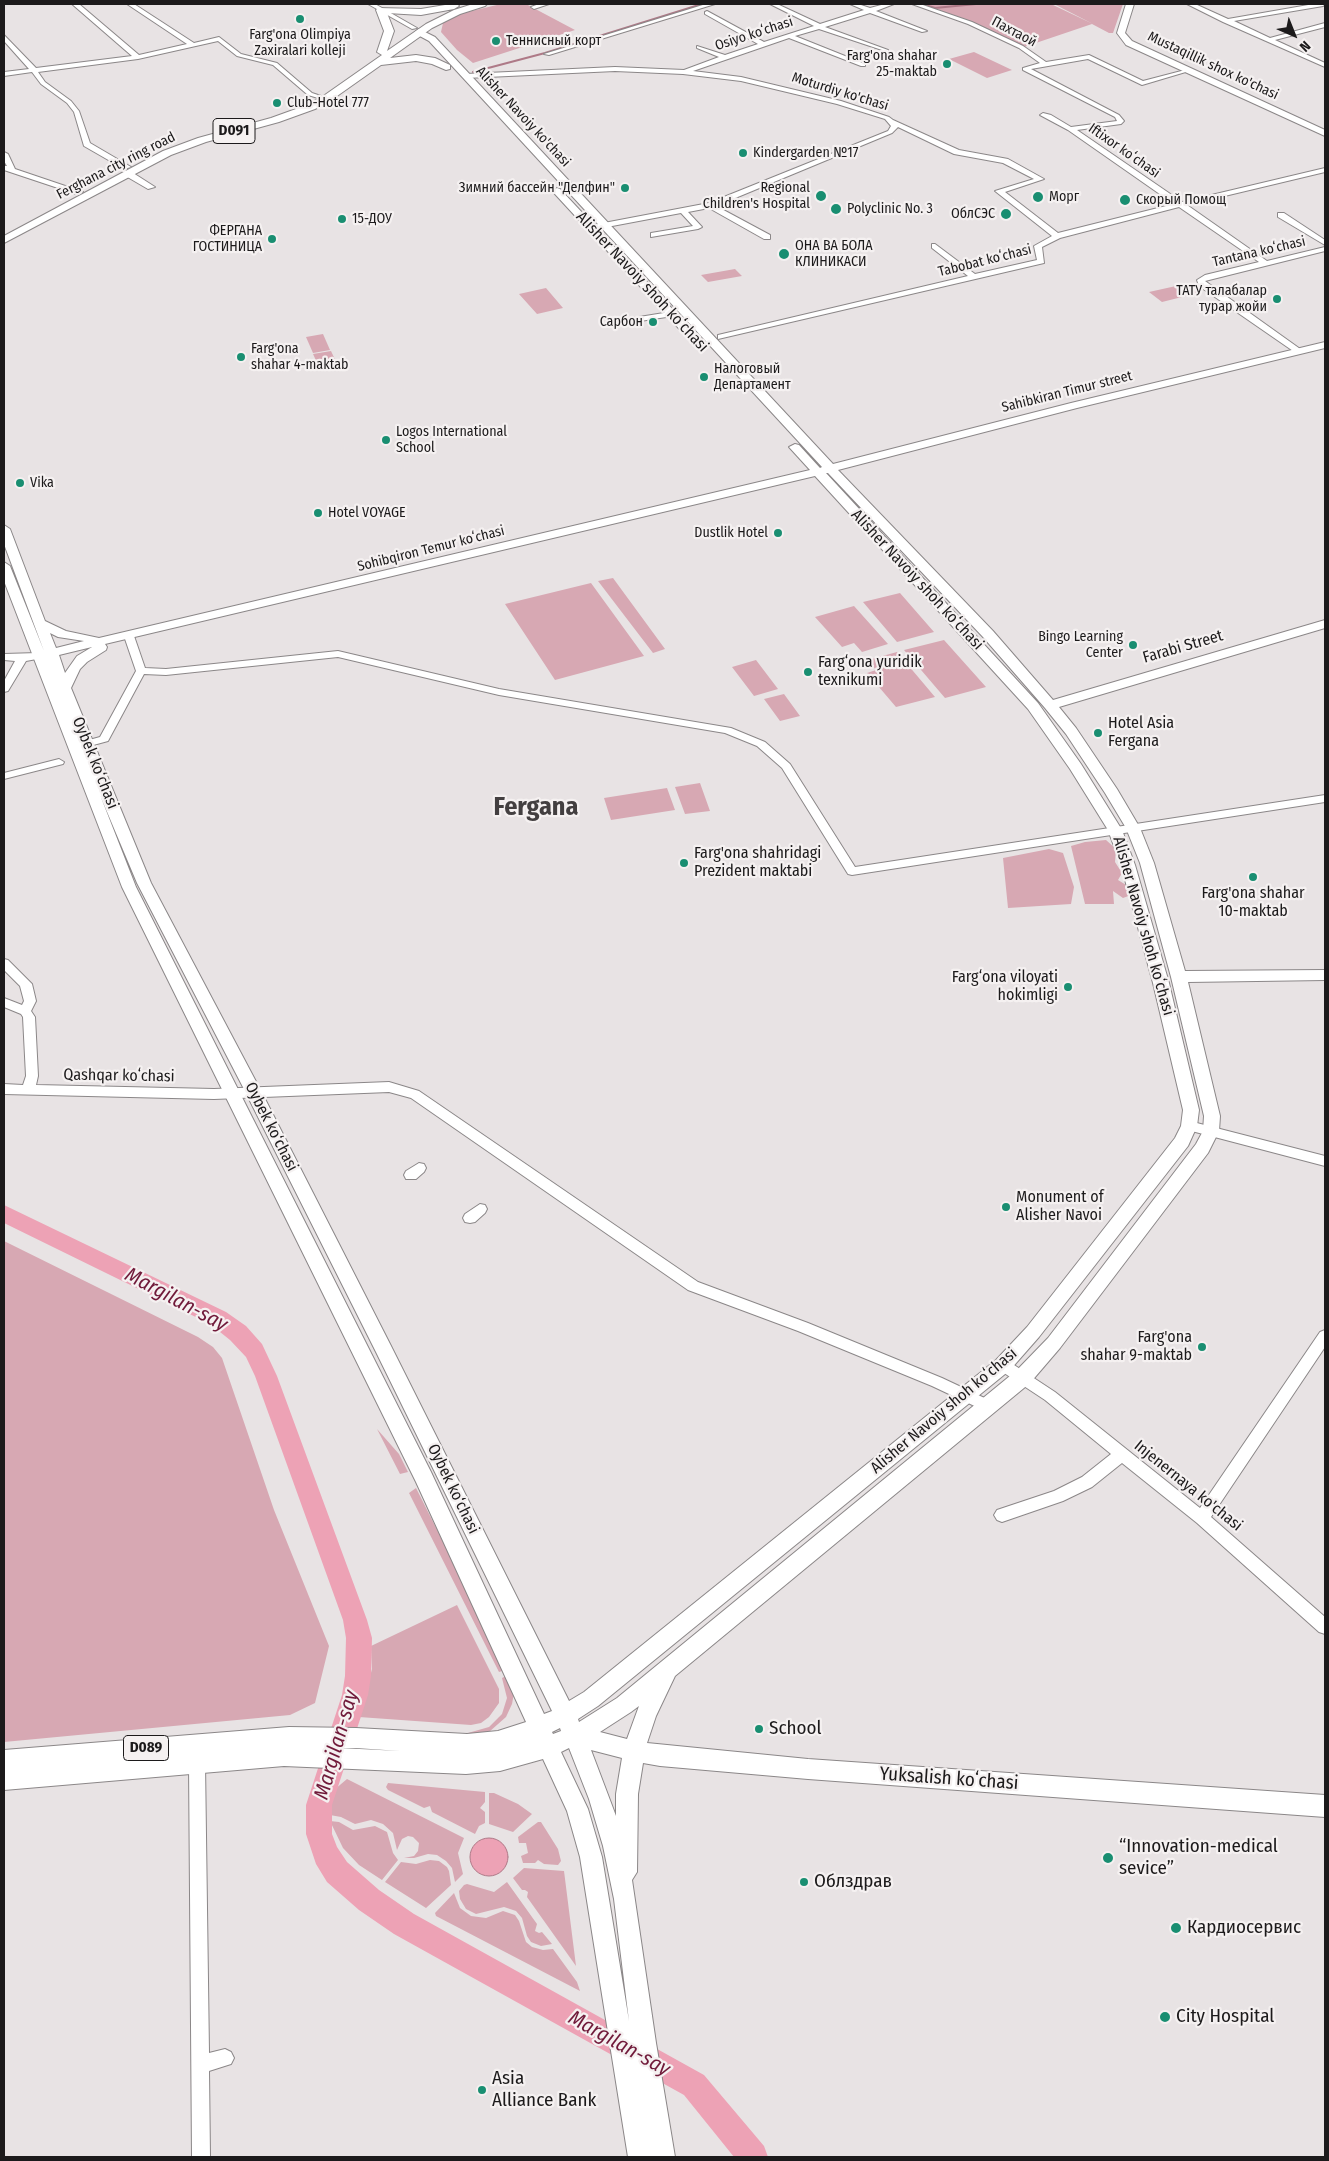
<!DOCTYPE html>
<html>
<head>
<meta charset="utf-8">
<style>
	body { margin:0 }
	#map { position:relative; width:1329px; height:2161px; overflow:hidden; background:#e8e3e4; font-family:"Fira Sans Condensed",sans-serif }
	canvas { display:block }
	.frame { position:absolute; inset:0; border:5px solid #1c1a1b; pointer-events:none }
	.north { position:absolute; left:1269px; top:10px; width:50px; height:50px; -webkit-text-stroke:4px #f5f1f1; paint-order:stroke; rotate:136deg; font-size:14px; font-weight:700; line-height:20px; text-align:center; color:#1c1a1b }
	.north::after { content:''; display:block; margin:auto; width:18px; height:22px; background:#1c1a1b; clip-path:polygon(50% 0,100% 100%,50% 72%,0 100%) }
</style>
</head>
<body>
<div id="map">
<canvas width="1329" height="2161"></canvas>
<div class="frame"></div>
<div class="north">N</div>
</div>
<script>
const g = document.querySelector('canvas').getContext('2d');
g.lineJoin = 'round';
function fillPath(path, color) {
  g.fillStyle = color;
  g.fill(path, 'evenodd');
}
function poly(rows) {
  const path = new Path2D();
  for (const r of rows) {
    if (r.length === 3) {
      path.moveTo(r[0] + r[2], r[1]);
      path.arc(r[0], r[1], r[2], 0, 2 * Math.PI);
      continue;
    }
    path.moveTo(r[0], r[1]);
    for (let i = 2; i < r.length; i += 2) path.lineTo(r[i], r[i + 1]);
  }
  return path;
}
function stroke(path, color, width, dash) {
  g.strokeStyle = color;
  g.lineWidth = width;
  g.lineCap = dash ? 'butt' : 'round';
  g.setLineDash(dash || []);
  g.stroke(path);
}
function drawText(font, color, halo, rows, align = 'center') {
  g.font = font + ' "Fira Sans Condensed",sans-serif';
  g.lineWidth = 4.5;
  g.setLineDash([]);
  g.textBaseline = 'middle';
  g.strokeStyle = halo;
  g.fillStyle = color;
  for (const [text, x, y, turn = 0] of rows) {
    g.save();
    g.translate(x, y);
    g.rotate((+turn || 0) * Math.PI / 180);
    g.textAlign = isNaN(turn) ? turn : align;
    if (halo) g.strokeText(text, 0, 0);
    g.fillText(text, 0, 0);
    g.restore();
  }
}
const green = poly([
	[501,4,526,4,575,30,473,63,457,50,441,32,443,23,463,13],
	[924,4,1051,4,1093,24,1054,4,1123,4,1113,33,1109,33,1092,24,1024,47,990,30],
	[974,52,1012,70,987,78,949,59],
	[735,269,742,276,708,282,701,275],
	[1185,284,1198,293,1162,302,1149,292],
	[546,288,563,308,537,314,519,294],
	[323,334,330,350,313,353,306,337],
	[331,351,338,366,320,369,313,354],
	[613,578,665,649,653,653,598,581],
	[591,583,644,656,555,680,505,604],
	[900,593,934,632,897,642,863,602],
	[854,606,888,644,862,652,854,643,842,647,815,617],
	[944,640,986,687,945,698,904,650],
	[897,652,935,697,896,707,867,673,876,670,868,660],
	[756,660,778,689,754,696,732,667],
	[784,694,800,716,780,721,764,699],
	[700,783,710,811,685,814,675,787],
	[667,788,675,810,611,820,604,798],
	[1106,840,1116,849,1115,862,1122,873,1118,880,1131,888,1131,895,1123,898,1113,891,1114,904,1085,904,1071,846,1085,842],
	[1049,849,1063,853,1074,887,1071,904,1008,908,1003,858],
	[4,1241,198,1337,213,1347,222,1358,274,1510,329,1646,315,1703,290,1715,4,1742],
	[377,1429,399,1454,408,1472,400,1474],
	[416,1488,506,1667,502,1671,499,1672,409,1493],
	[457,1605,499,1689,499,1703,489,1717,481,1723,471,1725,359,1717,372,1669,371,1646],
	[508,1675,514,1693,512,1704,506,1717,489,1732,467,1737,468,1733,489,1727,502,1714,507,1698,502,1678],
	[347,1779,464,1838,458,1853,463,1874,455,1882,452,1868,446,1861,437,1855,428,1854,414,1858,404,1858,414,1856,418,1851,419,1843,413,1837,408,1836,402,1839,397,1850,393,1833,383,1824,371,1820,355,1824,341,1817,330,1815,330,1803,334,1790],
	[388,1783,485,1792,485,1802,480,1808,485,1812,485,1823,479,1826,475,1834,432,1812,430,1806,424,1808,388,1790,386,1787],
	[489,1793,494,1793,518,1804,532,1814,513,1832,489,1824],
	[330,1821,339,1822,353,1830,375,1826,387,1832,393,1853,398,1860,382,1880,359,1865,343,1848],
	[538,1822,541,1822,558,1849,561,1861,558,1865,544,1864,538,1860,535,1863,523,1863,521,1856,528,1853,526,1843,519,1843,518,1837],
	[430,1860,439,1861,447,1867,449,1871,451,1885,426,1908,385,1882,401,1862,416,1864],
	[524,1868,564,1871,576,1966,527,1897,528,1892,525,1890,522,1890,513,1878],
	[507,1882,537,1924,535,1931,539,1933,542,1932,552,1944,541,1946,531,1942,527,1936,522,1918,516,1911,504,1907,476,1914,466,1909,460,1899,459,1891,464,1885,467,1884,494,1892],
	[454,1893,460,1908,471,1916,486,1918,503,1911,515,1915,519,1921,526,1942,532,1947,543,1950,553,1949,577,1982,580,1991,436,1916,435,1913]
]);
const water = poly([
	[489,1857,19]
]);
const stream = poly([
	[922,4,935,8,976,4],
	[473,72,545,53,702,4]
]);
const river = poly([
	[4,1205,226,1312,246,1326,262,1344,277,1376,367,1620,372,1638,371,1676,368,1695,332,1805,332,1834,337,1847,347,1862,379,1890,414,1914,704,2075,764,2146,768,2157,734,2157,684,2095,394,1934,359,1910,327,1882,316,1864,306,1834,306,1805,342,1695,345,1676,346,1638,343,1620,255,1376,246,1357,230,1340,210,1324,4,1223,4,1205]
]);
const minor = poly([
	[72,4,79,4,139,55,187,44,127,4,134,4,194,43,219,37,241,54,277,63,312,93,321,96,318,98,308,95,273,65,237,56,218,41,138,59,38,72,45,82,71,101,79,111,90,143,131,167,124,169,84,146,74,112,67,103,41,84,32,72,4,76,4,72,29,69,4,41,4,35,36,68,132,56,72,4],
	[368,4,375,4,417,28,412,29,368,4],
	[539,4,549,4,534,9,531,7,539,4],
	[706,4,715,4,549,55,544,54,706,4],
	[770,4,777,4,820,24,864,10,850,4,858,4,870,8,885,4,894,4,876,11,927,31,922,32,870,13,825,27,888,50,888,52,819,29,795,36,865,64,865,66,861,66,789,38,693,71,741,77,841,101,889,117,893,120,959,150,1008,159,1044,179,1005,192,1058,233,1174,204,1068,130,1040,115,1043,113,1051,115,1071,127,1117,121,1115,117,1023,70,1023,68,1040,63,1019,48,968,24,912,4,920,4,972,22,1023,46,1046,62,1089,55,1143,81,1189,69,1189,71,1142,85,1088,59,1031,69,1119,115,1124,121,1121,124,1077,130,1182,202,1325,168,1325,172,1187,205,1267,261,1325,247,1325,251,1205,281,1303,351,1296,353,1199,286,1197,280,1205,275,1259,262,1179,207,1060,238,1042,247,1044,263,718,339,718,335,968,276,932,248,932,244,935,244,975,274,1037,260,1034,246,1052,236,995,191,1034,179,1003,163,954,154,898,127,892,133,716,206,770,235,770,239,764,239,709,208,688,212,702,227,698,229,651,237,651,233,693,226,681,213,591,230,587,228,588,226,709,203,888,131,891,126,885,119,837,104,741,81,683,74,615,71,466,78,463,76,466,74,615,67,684,70,719,57,697,48,697,46,725,55,758,44,705,14,705,12,707,11,764,42,814,26,770,4],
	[1187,4,1195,4,1228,19,1314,4,1325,4,1323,6,1234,21,1270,38,1325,23,1325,27,1275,40,1325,63,1325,67,1223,22,1187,4],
	[4,152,8,154,15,169,83,192,76,194,4,170,4,166,7,166,4,161,4,152],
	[124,171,130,171,155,187,148,189,124,175,124,171],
	[1278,213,1284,213,1325,240,1325,245,1278,217,1278,213],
	[670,312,674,314,673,316,627,323,623,321,627,319,670,312],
	[129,633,134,636,145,668,166,669,338,651,499,689,731,728,765,742,790,764,855,867,1325,795,1325,802,852,875,848,874,782,768,757,746,725,733,499,695,338,657,166,675,144,674,108,741,86,747,82,746,81,744,82,742,100,737,136,671,124,636,129,633],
	[38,653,43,656,42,658,26,661,8,691,4,692,4,681,15,661,4,660,4,654,38,653],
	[59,759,64,762,63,764,4,779,4,773,59,759],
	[4,959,8,960,32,984,36,1001,31,1011,35,1017,38,1076,36,1085,214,1089,389,1082,419,1091,698,1282,808,1323,942,1378,993,1402,995,1406,993,1410,988,1412,983,1410,932,1386,798,1331,688,1290,411,1098,389,1092,214,1099,4,1094,4,1084,23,1085,26,1076,23,1017,21,1014,4,1007,4,998,22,1005,24,1001,20,986,4,970,4,959],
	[1189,1121,1325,1156,1325,1166,1184,1129,1183,1126,1184,1123,1189,1121],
	[419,1163,424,1164,426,1168,424,1172,416,1179,406,1179,404,1175,406,1171,419,1163],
	[480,1204,485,1205,487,1209,485,1213,475,1222,470,1223,465,1222,463,1218,465,1214,480,1204],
	[1325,1330,1325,1347,1211,1517,1325,1617,1325,1634,1319,1632,1197,1523,1122,1463,1092,1487,1063,1501,1002,1522,997,1520,994,1515,997,1510,1054,1491,1082,1477,1111,1454,1045,1400,998,1369,996,1365,998,1361,1003,1359,1008,1361,1055,1392,1200,1508,1320,1332,1325,1330],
	[197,1755,203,1757,205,1763,209,2053,225,2049,231,2052,234,2058,231,2064,209,2071,210,2157,192,2157,189,1763,191,1757,197,1755]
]);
const major = poly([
	[1126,4,1134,4,1125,33,1132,41,1325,130,1325,136,1126,45,1117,33,1126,4],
	[419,29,435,37,833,464,1071,403,1325,342,1325,348,1077,408,838,470,993,631,1053,700,1325,620,1325,628,1059,707,1076,728,1117,789,1140,828,1154,863,1185,971,1325,970,1325,980,1188,982,1220,1116,1219,1131,1208,1153,1060,1348,1030,1383,675,1676,656,1716,647,1743,808,1759,1325,1795,1325,1817,808,1779,660,1766,643,1763,638,1794,637,1872,632,1880,656,2043,675,2157,628,2157,580,1857,567,1811,543,1759,500,1771,466,1774,284,1766,4,1790,4,1750,289,1727,356,1728,467,1734,498,1731,526,1722,416,1482,122,887,4,581,4,562,10,566,44,651,4,544,4,525,10,529,45,621,66,631,99,638,810,470,789,447,795,444,799,445,820,468,822,467,429,41,416,34,415,32,419,29],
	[826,473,828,473,983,637,1045,708,1066,734,1105,793,1126,828,1140,863,1171,977,1204,1116,1203,1131,1196,1144,1048,1338,1016,1371,617,1698,579,1722,578,1719,598,1706,1010,1370,1039,1337,1188,1146,1197,1126,1199,1110,1169,983,1135,865,1122,830,1081,764,1038,703,826,473],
	[815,476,1028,709,1070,769,1108,830,1121,865,1153,983,1183,1110,1181,1126,1175,1138,1027,1327,996,1360,584,1692,569,1701,390,1344,261,1091,151,883,71,688,80,669,87,662,106,650,107,647,105,644,815,476],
	[50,633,58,637,84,641,56,648,50,633],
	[92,647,77,656,65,673,59,655,92,647],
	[100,795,137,883,245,1091,376,1352,552,1711,544,1714,431,1472,136,887,100,795],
	[639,1706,627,1739,600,1732,631,1712,639,1706],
	[560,1728,561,1731,553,1734,552,1732,560,1728],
	[339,1748,356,1748,400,1751,339,1748],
	[569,1748,589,1799,603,1846,614,1899,629,2021,602,1857,588,1809,561,1752,569,1748],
	[591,1750,622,1758,616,1794,616,1816,591,1750],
	[557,188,560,189,692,330,693,332,692,334,684,334,554,193,552,191,557,188]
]);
const highway = poly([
	[451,4,457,4,459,6,454,9,421,15,387,13,394,31,387,51,426,24,454,10,473,4,487,4,485,6,460,14,432,28,390,58,416,55,435,58,450,65,450,69,446,70,432,64,416,61,381,65,330,101,315,109,279,122,206,142,171,155,4,243,4,236,163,151,198,138,271,118,307,105,322,97,382,55,377,52,384,31,376,10,378,8,421,9,451,4]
]);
const markers = [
	[300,19,5,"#198e71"],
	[496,41,5,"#198e71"],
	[947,64,5,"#198e71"],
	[277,103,5,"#198e71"],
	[743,153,5,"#198e71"],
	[625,188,5,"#198e71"],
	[821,196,6,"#198e71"],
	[1038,197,6,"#198e71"],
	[1125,200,6,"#198e71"],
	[836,209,6,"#198e71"],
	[1006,214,6,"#198e71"],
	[342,219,5,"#198e71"],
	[272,239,5,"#198e71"],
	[784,254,6,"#198e71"],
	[1277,299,5,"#198e71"],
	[653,322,5,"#198e71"],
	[241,357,5,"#198e71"],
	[704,377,5,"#198e71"],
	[386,440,5,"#198e71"],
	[20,483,5,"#198e71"],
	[318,513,5,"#198e71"],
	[778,533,5,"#198e71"],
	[1133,645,5,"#198e71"],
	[808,672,5,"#198e71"],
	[1098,733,5,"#198e71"],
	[684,863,5,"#198e71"],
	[1253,877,5,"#198e71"],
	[1068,987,5,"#198e71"],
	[1006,1207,5,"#198e71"],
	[1202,1347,5,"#198e71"],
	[759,1729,5,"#198e71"],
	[1108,1858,6,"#198e71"],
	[804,1882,5,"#198e71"],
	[1176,1928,6,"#198e71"],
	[1165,2017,6,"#198e71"],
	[482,2090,5,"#198e71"]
];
const farStreetnames = [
	["Пахтаой",1014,32,28],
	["Osiyo koʻchasi",754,34,-18],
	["Mustaqillik shox ko'chasi",1213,66,25],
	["Moturdiy ko'chasi",840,92,17],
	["Alisher Navoiy ko'chasi",523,117,47],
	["Iftixor koʻchasi",1124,151,35],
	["Ferghana city ring road",116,166,-27],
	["Tantana koʻchasi",1259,252,-13],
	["Tabobat koʻchasi",985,261,-14],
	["Sahibkiran Timur street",1067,392,-14],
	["Sohibqiron Temur koʻchasi",431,549,-14]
];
const farPoinames = [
	["Farg'ona Olimpiya",300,35,"center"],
	["Zaxiralari kolleji",300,51,"center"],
	["Теннисный корт",506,41],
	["Farg'ona shahar",937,56,"right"],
	["25-maktab",937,72,"right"],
	["Club-Hotel 777",287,103],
	["Kindergarden №17",753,153],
	["Зимний бассейн \"Делфин\"",615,188,"right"],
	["Regional",810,188,"right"],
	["Children's Hospital",810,204,"right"],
	["Морг",1049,197],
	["Скорый Помощ",1136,200],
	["Polyclinic No. 3",847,209],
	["ОблСЭС",995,214,"right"],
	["15-ДОУ",352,219],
	["ФЕРГАНА",262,231,"right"],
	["ГОСТИНИЦА",262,247,"right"],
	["ОНА ВА БОЛА",795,246],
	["КЛИНИКАСИ",795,262],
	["ТАТУ талабалар",1267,291,"right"],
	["турар жойи",1267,307,"right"],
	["Сарбон",643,322,"right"],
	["Farg'ona",251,349],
	["shahar 4-maktab",251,365],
	["Налоговый",714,369],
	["Департамент",714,385],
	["Logos International",396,432],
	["School",396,448],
	["Vika",30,483],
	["Hotel VOYAGE",328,513],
	["Dustlik Hotel",768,533,"right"],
	["Bingo Learning",1123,637,"right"],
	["Center",1123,653,"right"]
];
const shields = [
	[234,131,42],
	[146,1748,45]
];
const shieldNames = [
	["D091",234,131],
	["D089",146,1748]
];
const streetNames = [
	["Alisher Navoiy shoh koʻchasi",642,282,47],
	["Alisher Navoiy shoh koʻchasi",917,580,47],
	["Farabi Street",1183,647,-16],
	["Oybek ko‘chasi",95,763,68],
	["Alisher Navoiy shoh koʻchasi",1143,926,74],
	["Qashqar koʻchasi",119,1076,1],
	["Oybek ko‘chasi",271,1127,63],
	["Alisher Navoiy shoh koʻchasi",944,1411,-40],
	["Injenernaya ko'chasi",1188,1486,39],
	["Oybek ko‘chasi",453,1489,64]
];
const poiNames = [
	["Farg‘ona yuridik",818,663],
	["texnikumi",818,681],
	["Hotel Asia",1108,724],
	["Fergana",1108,742],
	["Farg'ona shahridagi",694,854],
	["Prezident maktabi",694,872],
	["Farg'ona shahar",1253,894,"center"],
	["10-maktab",1253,912,"center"],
	["Farg‘ona viloyati",1058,978,"right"],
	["hokimligi",1058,996,"right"],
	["Monument of",1016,1198],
	["Alisher Navoi",1016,1216],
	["Farg'ona",1192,1338,"right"],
	["shahar 9-maktab",1192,1356,"right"]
];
const nearPoinames = [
	["School",769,1729],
	["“Innovation-medical",1119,1847],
	["sevice”",1119,1869],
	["Облздрав",814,1882],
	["Кардиосервис",1187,1928],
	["City Hospital",1176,2017],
	["Asia",492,2079],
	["Alliance Bank",492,2101]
];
const nearStreetnames = [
	["Yuksalish koʻchasi",949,1779,4]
];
const nearWaternames = [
	["Margilan-say",176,1300,28],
	["Margilan-say",337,1745,-74],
	["Margilan-say",619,2044,29]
];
const townNames = [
	["Fergana",536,808]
];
fillPath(green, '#d7a8b3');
fillPath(water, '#eda2b5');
stroke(water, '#ae7987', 1);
stroke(stream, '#ae7987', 2);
fillPath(river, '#eda2b5');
stroke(minor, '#8b8788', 2);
stroke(major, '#8b8788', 2);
stroke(highway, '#8b8788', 2);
fillPath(minor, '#fff');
fillPath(major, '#fff');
fillPath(highway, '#fff');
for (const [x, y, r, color] of markers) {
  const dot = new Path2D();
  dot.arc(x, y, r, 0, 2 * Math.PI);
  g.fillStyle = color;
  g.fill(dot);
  stroke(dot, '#f5f1f1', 2);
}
drawText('14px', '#1c1a1b', '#f5f1f1', farStreetnames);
drawText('14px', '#1c1a1b', '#f5f1f1', farPoinames, 'left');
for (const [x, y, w] of shields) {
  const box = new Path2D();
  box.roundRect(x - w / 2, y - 12.5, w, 25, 4);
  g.fillStyle = '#f5f1f1';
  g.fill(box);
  stroke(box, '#1c1a1b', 1);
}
drawText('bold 15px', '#1c1a1b', null, shieldNames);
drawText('16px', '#1c1a1b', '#f5f1f1', streetNames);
drawText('16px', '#1c1a1b', '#f5f1f1', poiNames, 'left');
drawText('19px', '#1c1a1b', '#f5f1f1', nearPoinames, 'left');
drawText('19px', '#1c1a1b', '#f5f1f1', nearStreetnames);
drawText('italic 21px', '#701a3a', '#f5f1f1', nearWaternames);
drawText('bold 26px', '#433f40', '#f5f1f1', townNames);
</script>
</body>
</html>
